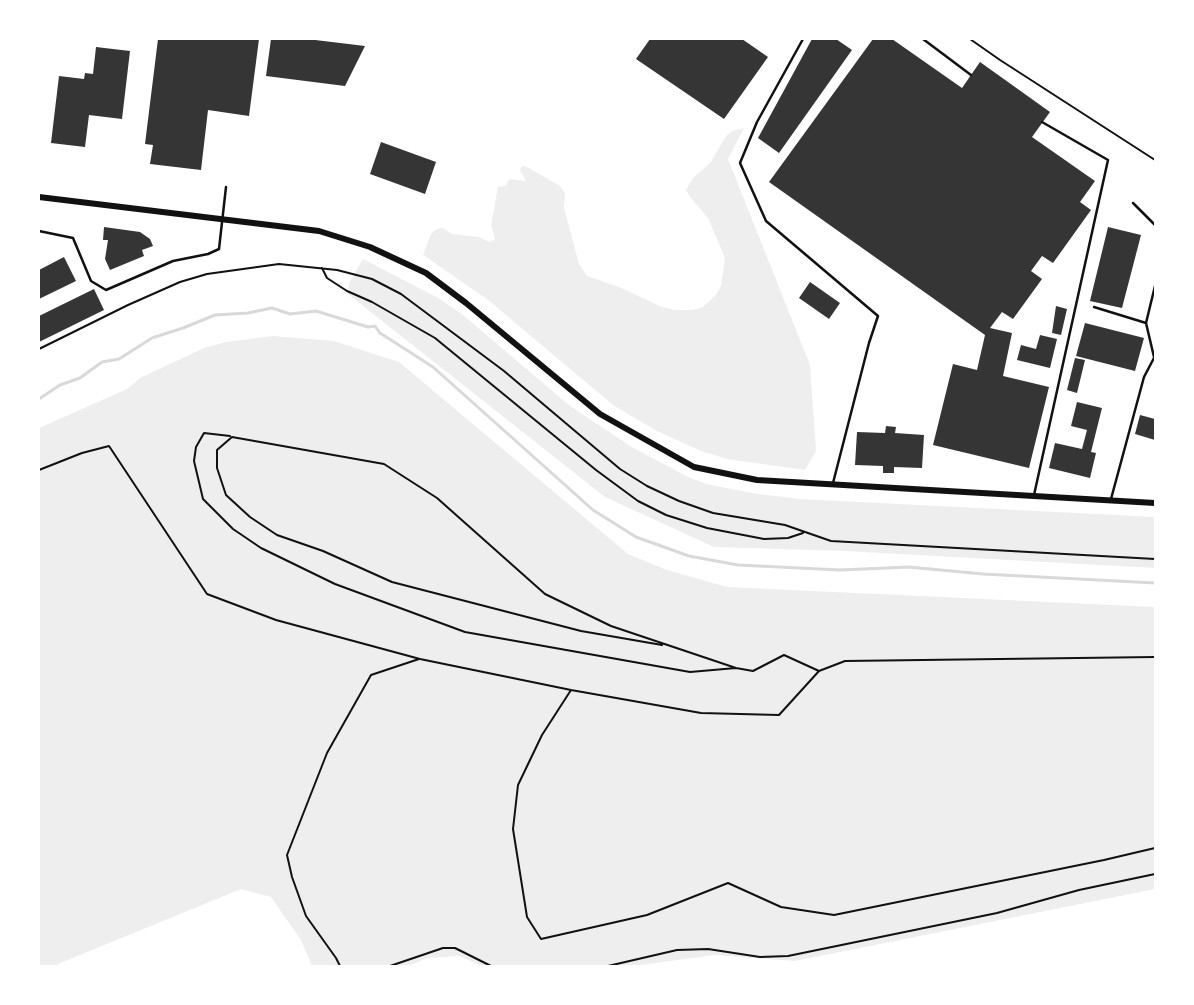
<!DOCTYPE html>
<html>
<head>
<meta charset="utf-8">
<style>
	body { margin:0 }
	#map { position:relative; width:1194px; height:1005px; overflow:hidden; background:#fff; font-family:"Libre Baskerville",serif }
	canvas { display:block }
	.frame { position:absolute; inset:0; border:40px solid #fff; pointer-events:none }
</style>
</head>
<body>
<div id="map">
<canvas width="1194" height="1005"></canvas>
<div class="frame"></div>
</div>
<script>
const g = document.querySelector('canvas').getContext('2d');
g.lineJoin = 'round';
function fillPath(path, color) {
  g.fillStyle = color;
  g.fill(path, 'evenodd');
}
function poly(rows) {
  const path = new Path2D();
  for (const r of rows) {
    path.moveTo(r[0], r[1]);
    for (let i = 2; i < r.length; i += 2) path.lineTo(r[i], r[i + 1]);
  }
  return path;
}
function stroke(path, color, width, dash) {
  g.strokeStyle = color;
  g.lineWidth = width;
  g.lineCap = dash ? 'butt' : 'round';
  g.setLineDash(dash || []);
  g.stroke(path);
}
const green = poly([
	[744,128,728,159,810,365,816,451,805,470,727,459,701,451,655,430,613,405,487,299,423,255,431,234,436,229,443,228,452,234,479,237,489,242,495,239,491,225,498,187,506,186,509,179,526,181,520,170,522,166,527,167,560,186,565,193,564,208,579,264,587,276,619,287,662,307,675,310,692,310,703,307,715,296,721,286,725,258,708,218,690,197,686,190,693,178,711,162,726,136,732,131],
	[363,259,440,299,463,315,570,406,630,446,688,477,707,484,751,493,800,499,1155,517,1155,568,845,551,714,547,605,497,348,294,349,283],
	[273,336,334,341,399,362,628,554,667,570,727,587,1155,607,1155,889,795,961,714,955,634,966,482,966,459,956,428,958,408,966,312,966,301,940,271,897,241,889,58,964,58,966,39,966,39,428,127,389,140,378,204,348,226,342]
]);
const stream = poly([
	[39,399,60,385,80,378,102,362,119,359,152,338,183,328,215,315,248,313,272,308,290,314,316,311,368,327,375,326,380,333,433,367,593,510,636,537,689,556,738,565,840,570,909,567,983,574,1155,583]
]);
const building = poly([
	[158,39,259,39,249,116,208,110,201,170,150,164,153,145,145,144],
	[271,39,307,39,365,46,345,86,266,76],
	[650,39,742,39,768,57,724,119,636,59],
	[812,39,836,39,852,50,779,153,758,138],
	[873,39,892,39,962,88,980,62,1050,112,1032,137,1095,181,1080,202,1091,210,1053,263,1042,256,1031,271,1042,279,1013,319,1002,312,990,328,1012,333,1003,376,1049,387,1029,468,933,445,953,364,977,370,985,335,769,182],
	[96,47,130,51,122,119,89,115,85,147,51,143,59,76,84,79,85,73,93,74],
	[381,142,436,162,425,194,370,174],
	[104,227,140,232,150,239,153,246,142,250,144,256,110,270,105,259,108,240,103,240],
	[1108,227,1141,235,1122,308,1090,301],
	[64,257,76,281,39,299,39,270],
	[810,282,840,303,829,319,799,298],
	[94,289,104,310,39,342,39,316],
	[1056,306,1067,309,1061,335,1052,333],
	[1085,323,1144,338,1135,371,1076,356],
	[1040,335,1057,339,1050,368,1017,360,1021,345,1036,349],
	[1075,358,1085,360,1077,393,1067,390],
	[1077,402,1102,408,1091,452,1096,453,1090,478,1049,468,1055,443,1082,449,1087,430,1071,426],
	[1140,415,1155,419,1155,440,1135,434],
	[886,426,896,427,895,433,924,435,922,468,894,467,894,473,883,473,883,466,855,465,857,432,885,433]
]);
const path = poly([
	[970,39,1000,60,1155,160],
	[322,268,327,278,347,291,372,302,435,338,596,470,638,501,666,515,707,528,764,539,788,538,803,533],
	[39,349,128,305,180,282,207,274,279,264,337,270,372,279,401,294,504,371,620,469,647,486,679,501,713,513,785,525,831,541,1155,559],
	[230,436,204,433,196,447,194,461,203,499,233,529,261,548,335,584,465,632,690,672,736,668],
	[39,470,82,453,109,446,207,594,276,620,420,659,571,690,701,713,779,715,819,671,845,661,1155,657],
	[662,645,581,631,392,582,323,551,277,535,250,517,226,495,217,468,217,450,232,437,384,464,437,498,545,594,611,626,736,668,753,671,784,655,819,671],
	[571,690,542,735,518,785,513,829,527,917,541,939,647,915,728,883,781,907,834,915,1104,860,1155,848],
	[340,966,336,958,306,916,292,877,287,855,327,753,371,675,419,659],
	[390,966,443,948,455,948,491,966],
	[608,966,677,950,708,949,760,957,788,956,997,913,1079,890,1155,874]
]);
const service = poly([
	[803,39,757,122,740,163,766,221,878,316,869,343,833,483],
	[923,39,971,75],
	[1133,203,1155,225],
	[39,231,73,238,91,281,106,290,173,261,208,254,219,249,226,187],
	[1094,307,1146,323],
	[1154,357,1146,323,1155,286],
	[1034,495,1108,160,1042,122],
	[1111,499,1144,377,1155,356]
]);
const tertiary = poly([
	[39,197,319,231,370,247,426,273,466,303,600,414,694,467,757,480,1155,503]
]);
fillPath(green, '#eee');
stroke(stream, '#d9d9d9', 3);
fillPath(building, '#353535');
stroke(path, '#111', 2);
stroke(service, '#111', 2.5);
stroke(tertiary, '#111', 6);
</script>
</body>
</html>
